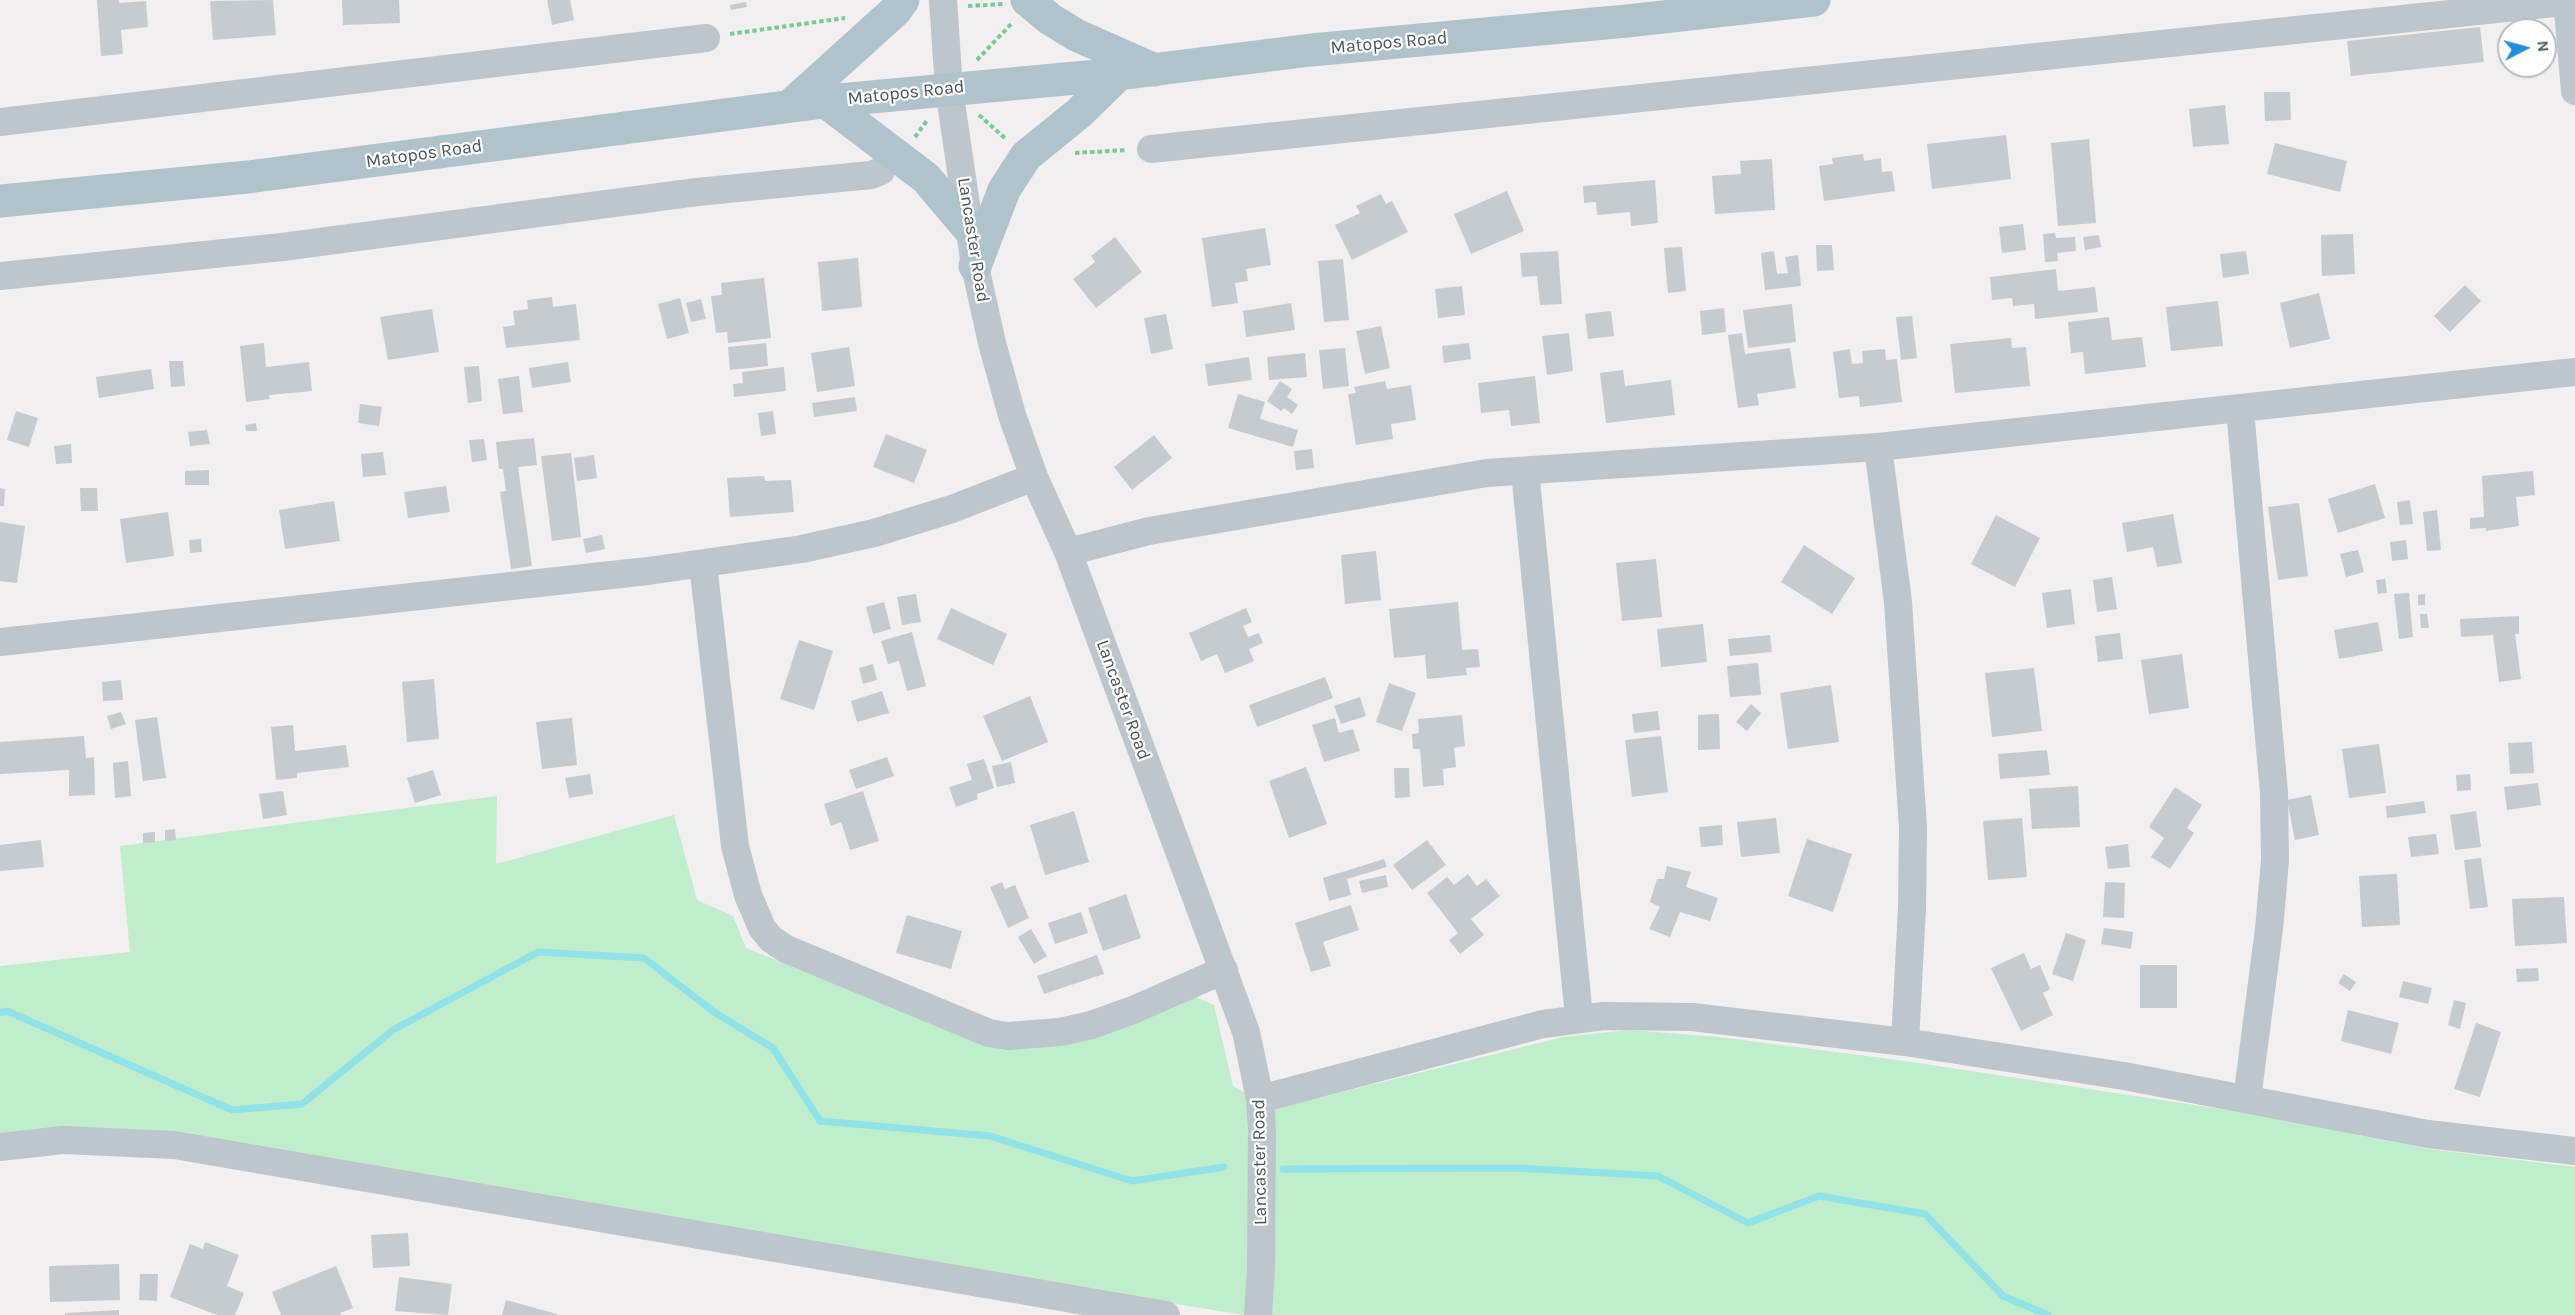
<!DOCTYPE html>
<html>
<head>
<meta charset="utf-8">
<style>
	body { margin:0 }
	#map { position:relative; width:2575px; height:1315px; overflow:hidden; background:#f2eff0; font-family:Karla,sans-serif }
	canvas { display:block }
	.north { position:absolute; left:2497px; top:18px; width:60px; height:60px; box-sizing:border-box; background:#fff; border:2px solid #b6bbbe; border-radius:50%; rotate:84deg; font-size:16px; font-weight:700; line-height:24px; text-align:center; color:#48565c }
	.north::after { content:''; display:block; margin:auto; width:21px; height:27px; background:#208ddb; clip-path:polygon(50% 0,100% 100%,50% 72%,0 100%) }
</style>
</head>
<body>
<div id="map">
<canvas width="2575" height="1315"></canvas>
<div class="north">N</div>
</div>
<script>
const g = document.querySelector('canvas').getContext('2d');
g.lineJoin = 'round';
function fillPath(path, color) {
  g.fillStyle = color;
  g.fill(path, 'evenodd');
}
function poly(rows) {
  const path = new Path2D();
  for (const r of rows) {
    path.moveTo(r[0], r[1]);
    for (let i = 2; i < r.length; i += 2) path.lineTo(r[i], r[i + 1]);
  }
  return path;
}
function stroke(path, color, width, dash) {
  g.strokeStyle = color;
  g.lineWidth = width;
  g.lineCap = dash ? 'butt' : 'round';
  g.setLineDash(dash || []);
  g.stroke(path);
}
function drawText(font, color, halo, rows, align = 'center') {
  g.font = font + ' Karla,sans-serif';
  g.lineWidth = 4.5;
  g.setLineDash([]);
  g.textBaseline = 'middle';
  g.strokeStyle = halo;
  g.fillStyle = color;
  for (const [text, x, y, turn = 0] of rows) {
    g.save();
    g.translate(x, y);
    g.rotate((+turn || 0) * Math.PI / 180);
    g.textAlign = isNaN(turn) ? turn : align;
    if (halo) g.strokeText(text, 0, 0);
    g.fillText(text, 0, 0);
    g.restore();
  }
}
const green = poly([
	[497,796,496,864,674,815,697,900,733,916,746,948,989,1046,1193,996,1214,1005,1233,1086,1274,1109,1563,1037,1629,1030,1719,1037,1905,1061,2247,1113,2429,1149,2575,1167,2575,1315,1244,1315,173,1140,0,1143,0,966,130,952,120,846]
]);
const stream = poly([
	[0,1013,7,1011,232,1110,302,1104,393,1030,538,952,644,958,714,1012,773,1048,820,1121,990,1136,1132,1181,1224,1167],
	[1283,1169,1517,1168,1658,1176,1748,1223,1819,1196,1925,1214,2003,1296,2048,1315]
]);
const building = poly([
	[97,0,119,0,119,3,146,1,148,27,121,30,123,54,101,56],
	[273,0,276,35,213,40,210,1],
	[342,0,399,0,400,23,343,25],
	[547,0,570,0,574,20,552,25],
	[746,2,747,7,731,10,730,5],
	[2480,27,2484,62,2351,76,2347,41],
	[2264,92,2290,92,2291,120,2265,121],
	[2225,105,2229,144,2193,147,2189,109],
	[2006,135,2011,179,1932,189,1927,144],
	[2089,139,2096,223,2058,226,2051,143],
	[2275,143,2347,161,2340,192,2267,174],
	[1863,154,1864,161,1881,158,1882,172,1892,171,1895,191,1824,201,1819,166,1833,164,1832,158],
	[1772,159,1775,210,1715,214,1712,176,1741,174,1740,161],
	[1655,180,1658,223,1631,226,1630,212,1597,215,1596,202,1584,203,1583,186],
	[1507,191,1524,231,1471,254,1454,214],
	[1381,194,1386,204,1392,201,1408,232,1352,260,1335,225,1360,213,1356,206],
	[2023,224,2026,250,2002,253,1999,227],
	[1265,228,1271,265,1246,269,1248,281,1235,283,1238,303,1212,307,1202,238],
	[2055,233,2056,238,2075,237,2076,251,2057,253,2058,261,2045,262,2043,234],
	[2353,234,2355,274,2322,276,2321,235],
	[2099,235,2101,247,2085,250,2083,237],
	[1115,237,1142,272,1096,308,1073,279,1095,262,1091,256],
	[1816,245,1832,245,1834,270,1817,271],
	[1682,247,1686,291,1668,293,1664,248],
	[1558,251,1562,304,1540,305,1537,276,1522,277,1520,253],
	[1774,251,1777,274,1788,273,1785,257,1798,255,1801,286,1765,290,1761,253],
	[2246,251,2249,274,2223,278,2220,254],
	[858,258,862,307,822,311,818,262],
	[1343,259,1349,320,1324,322,1318,261],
	[2056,269,2058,291,2095,287,2098,312,2035,319,2034,304,2013,306,2012,298,1992,300,1990,277],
	[764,278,771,338,728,343,727,332,716,333,711,296,722,295,721,283],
	[2465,285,2481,301,2450,332,2434,316],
	[1462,286,1465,315,1438,318,1435,289],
	[2319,293,2330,339,2290,348,2280,303],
	[552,297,553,307,576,304,580,340,506,348,503,327,515,325,513,311,528,309,527,300],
	[680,298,689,333,667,339,658,304],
	[701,299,706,319,691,322,686,303],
	[2218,301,2223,346,2171,351,2166,307],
	[1291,303,1295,330,1246,337,1243,311],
	[1792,304,1796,342,1748,348,1743,310],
	[1724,308,1726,332,1702,335,1700,311],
	[432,309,439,352,388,360,380,317],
	[1611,311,1614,336,1588,339,1585,314],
	[1166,314,1173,349,1151,354,1144,318],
	[1912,316,1917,358,1901,360,1896,317],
	[2109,317,2112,340,2142,337,2146,367,2085,374,2083,352,2071,353,2068,322],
	[1381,326,1390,368,1365,374,1356,331],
	[1569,333,1573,371,1547,375,1542,336],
	[1742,333,1745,354,1790,348,1796,388,1757,394,1759,405,1738,408,1728,335],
	[2011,338,2012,348,2026,347,2030,386,1955,393,1950,344],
	[264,343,266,367,309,362,312,391,269,395,270,399,246,402,240,346],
	[766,343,768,366,730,370,728,347],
	[1469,343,1471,359,1444,363,1442,346],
	[849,347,855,386,817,392,811,353],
	[1345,348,1349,386,1323,389,1319,350],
	[1850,349,1852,364,1863,363,1862,351,1885,349,1886,360,1897,359,1902,402,1860,407,1859,396,1839,398,1833,352],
	[1305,353,1307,377,1269,380,1267,357],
	[1249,357,1252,380,1208,386,1205,364],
	[169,361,183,361,185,386,171,387],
	[568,362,571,382,532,388,529,368],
	[479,366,482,401,468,403,464,367],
	[784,367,786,391,734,397,733,384,743,383,742,372],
	[151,369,154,389,99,398,96,377],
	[1623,370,1625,386,1671,380,1675,415,1606,423,1600,373],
	[519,376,523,412,503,414,498,379],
	[1535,376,1540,423,1511,426,1509,410,1481,413,1478,383],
	[1280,381,1292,389,1287,397,1298,405,1292,414,1284,408,1281,411,1267,401],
	[1385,381,1387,389,1411,385,1416,420,1391,424,1393,439,1356,445,1348,394,1356,393,1354,387],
	[1238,394,1265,402,1260,419,1298,430,1293,447,1228,428],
	[855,397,857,411,814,417,812,403],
	[360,404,382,407,379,426,358,423],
	[16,411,38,418,29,447,7,440],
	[773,411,776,434,761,436,758,413],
	[256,423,257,431,246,431,245,425],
	[207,430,210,444,190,446,188,432],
	[886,434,927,450,914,483,873,467],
	[1154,435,1172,458,1132,490,1114,467],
	[534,438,537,465,518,467,532,566,511,569,500,492,506,491,503,469,499,469,496,442],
	[484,439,487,460,472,462,469,440],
	[71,444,72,463,56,464,54,446],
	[1312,449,1314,468,1296,470,1294,451],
	[383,452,386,475,363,477,361,454],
	[571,453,581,537,552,541,541,456],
	[594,455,597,478,577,481,574,458],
	[209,470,209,485,185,485,185,471],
	[2533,471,2535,495,2516,497,2519,526,2486,531,2486,528,2470,529,2470,518,2484,517,2482,476],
	[764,476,765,481,791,480,794,512,730,517,727,478],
	[2375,484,2385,518,2338,533,2328,499],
	[446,486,450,512,408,518,404,492],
	[0,488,5,489,4,506,0,506],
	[80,488,97,488,98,511,81,511],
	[2410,500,2413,524,2400,525,2397,502],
	[334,501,340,541,285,549,279,510],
	[2299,503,2308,576,2278,580,2268,507],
	[2437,510,2441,550,2427,551,2423,512],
	[168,512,174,556,126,563,120,519],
	[2173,514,2182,563,2157,567,2153,547,2127,552,2122,523],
	[1996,515,2040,538,2015,587,1971,564],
	[0,522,25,526,17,583,0,581],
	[602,535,605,549,586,553,583,539],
	[201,539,202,552,190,553,189,540],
	[2406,540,2408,559,2392,561,2390,542],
	[1804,545,1855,578,1832,614,1781,582],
	[2358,550,2364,572,2346,577,2340,554],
	[1376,551,1381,600,1345,604,1341,555],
	[1656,559,1662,617,1622,621,1616,563],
	[2112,577,2117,609,2097,612,2093,580],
	[2385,579,2387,593,2378,594,2376,580],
	[2071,589,2075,624,2047,628,2042,593],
	[2409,593,2413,637,2399,639,2394,594],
	[916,594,921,622,902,625,897,597],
	[2425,594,2425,605,2418,605,2418,595],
	[884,602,891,629,873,634,866,607],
	[1458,602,1462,650,1478,649,1480,667,1466,668,1467,675,1427,679,1425,655,1394,658,1389,609],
	[951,608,1007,634,993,665,937,639],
	[1246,608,1252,622,1243,626,1248,637,1259,633,1263,643,1249,649,1254,661,1225,673,1217,654,1201,661,1189,633],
	[2420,614,2427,614,2429,628,2421,628],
	[2519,616,2519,634,2515,634,2521,679,2499,682,2493,635,2461,637,2460,619],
	[2378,622,2383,651,2339,659,2334,630],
	[1703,624,1707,662,1661,667,1657,629],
	[912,632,926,686,907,691,899,661,888,664,881,641],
	[2120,633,2123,659,2098,662,2095,636],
	[1770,635,1772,652,1730,656,1728,639],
	[799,640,833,651,814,710,780,699],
	[2182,654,2189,708,2149,714,2141,660],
	[1758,663,1761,695,1730,697,1727,666],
	[873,664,877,680,863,684,859,668],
	[2034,668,2042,731,1992,737,1985,673],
	[1325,677,1333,698,1257,727,1249,705],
	[434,679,439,739,407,742,402,682],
	[121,680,123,700,103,701,102,682],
	[1389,683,1416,693,1402,731,1376,722],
	[1831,685,1839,742,1788,749,1780,693],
	[882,691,889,713,857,722,851,701],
	[1030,696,1048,742,1002,761,983,716],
	[1360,697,1366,716,1341,724,1334,706],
	[1751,704,1761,713,1747,731,1736,722],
	[1658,711,1660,730,1634,733,1632,714],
	[121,712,126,724,111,729,107,716],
	[1719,714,1720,749,1698,750,1698,715],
	[1462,715,1465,746,1454,748,1456,767,1443,769,1444,785,1423,787,1420,749,1413,749,1412,734,1419,733,1418,719],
	[157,717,166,778,143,781,135,720],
	[572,718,577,765,542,769,536,722],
	[1335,718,1339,733,1353,729,1360,751,1324,762,1312,725],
	[293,725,295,751,346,745,349,767,297,773,297,778,276,780,271,727],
	[84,736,86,758,94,757,95,795,69,796,69,770,0,774,0,742],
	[1661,736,1668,792,1632,797,1625,740],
	[2532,742,2534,773,2510,774,2508,743],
	[2379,744,2386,793,2349,798,2342,749],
	[2047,750,2050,775,2000,779,1998,754],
	[887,757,894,776,856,789,849,770],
	[984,759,994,788,977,794,978,799,956,807,949,787,972,780,967,764],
	[128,761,131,796,115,798,113,763],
	[1011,762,1015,783,997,787,992,766],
	[1306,767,1327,824,1289,838,1269,781],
	[1394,768,1409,768,1410,797,1395,798],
	[433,770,441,795,415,803,407,778],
	[590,774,593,794,569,798,565,778],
	[2470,774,2471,790,2457,791,2456,775],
	[2538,783,2541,805,2507,810,2504,787],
	[2078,786,2080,827,2032,829,2029,789],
	[2175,787,2202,805,2187,828,2194,833,2170,869,2151,857,2164,838,2149,827],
	[283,791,287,815,263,819,259,794],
	[863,791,879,841,850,850,841,822,831,826,824,804],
	[2311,795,2319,835,2295,840,2287,800],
	[2424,801,2426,813,2387,818,2386,806],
	[1074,811,1089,862,1045,875,1030,825],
	[2476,811,2481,847,2455,850,2450,815],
	[1776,818,1780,853,1741,857,1737,822],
	[2022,818,2027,877,1988,880,1983,821],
	[1722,825,1723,845,1701,847,1699,827],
	[175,829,176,840,165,841,165,830],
	[155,832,155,842,143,843,143,833],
	[2436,834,2439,854,2411,857,2408,837],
	[1807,839,1852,854,1833,912,1788,896],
	[41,840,44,867,0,871,0,845],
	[1427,840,1446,865,1412,890,1393,865],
	[2128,844,2130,867,2108,869,2105,847],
	[2481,858,2488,907,2470,909,2464,860],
	[1384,859,1387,867,1347,879,1351,895,1329,901,1323,878],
	[1667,866,1691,872,1686,887,1718,898,1710,921,1680,912,1670,937,1649,929,1660,907,1650,902,1657,879,1664,879],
	[1468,874,1477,886,1486,879,1500,896,1471,919,1484,935,1460,954,1449,940,1458,933,1427,893,1447,877,1454,885],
	[2397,874,2400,925,2362,927,2359,876],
	[1386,875,1388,887,1362,893,1359,881],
	[1002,882,1005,889,1015,885,1029,918,1008,928,990,887],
	[2105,882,2125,883,2124,918,2103,917],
	[1126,894,1141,938,1103,951,1088,908],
	[2564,897,2567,943,2515,946,2512,899],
	[1351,905,1359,930,1323,942,1331,966,1311,972,1295,923],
	[1081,912,1088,933,1055,944,1048,923],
	[907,915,962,931,951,969,896,953],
	[2104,928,2133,932,2131,949,2101,944],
	[1031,929,1047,956,1034,964,1018,937],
	[2066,933,2086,940,2073,981,2052,974],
	[2024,953,2031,969,2040,965,2050,989,2043,993,2053,1015,2021,1031,1991,968],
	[1097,955,1104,974,1044,994,1037,976],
	[2140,965,2177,965,2177,1008,2140,1008],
	[2538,968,2539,981,2517,982,2516,969],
	[2344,974,2356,982,2350,991,2338,983],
	[2403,981,2432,988,2428,1004,2399,997],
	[2454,1000,2466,1003,2460,1029,2448,1025],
	[2348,1010,2399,1023,2391,1054,2341,1041],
	[2476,1023,2501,1032,2480,1097,2454,1089],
	[408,1233,410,1266,373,1268,371,1235],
	[205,1242,239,1255,227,1286,244,1293,235,1315,217,1315,170,1297,190,1244,203,1249],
	[119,1264,120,1300,50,1302,49,1266],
	[336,1266,353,1308,340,1313,341,1315,281,1315,272,1292],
	[140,1274,158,1274,157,1301,139,1300],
	[399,1277,452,1284,448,1315,395,1311],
	[506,1300,557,1314,557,1315,502,1315],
	[119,1310,119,1315,65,1315,65,1313]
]);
const path = poly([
	[968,6,1003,4],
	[730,34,845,18],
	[977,60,1013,22],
	[979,115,1007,140],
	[915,137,928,119],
	[1075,153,1127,150]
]);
const minor = poly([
	[943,0,949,89,975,266,992,343,1012,415,1034,477,1068,552,1246,1032,1260,1099,1262,1130,1261,1268,1258,1315],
	[2567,0,2575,91],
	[0,122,706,38],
	[1151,149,2575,1],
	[0,276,282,247,697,192,871,175,881,171],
	[2240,410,2274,793,2275,860,2269,929,2247,1099],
	[1878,447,1898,602,1913,828,1912,908,1905,1042],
	[1525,471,1579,1017],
	[1068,552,1149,531,1487,473,1878,447,2575,372],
	[703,564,735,846,748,895,762,928,771,939,786,949,989,1033,1008,1036,1060,1032,1091,1025,1133,1010,1224,970],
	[0,642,648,571,802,549,874,533,952,509,1034,477],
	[1260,1099,1543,1024,1604,1016,1692,1017,1905,1042,2124,1076,2428,1134,2575,1151],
	[0,1147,63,1140,174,1145,1166,1315]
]);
const major = poly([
	[1027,0,1050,19,1076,35,1155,70],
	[826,102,926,178,970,230],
	[790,106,895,11,903,0],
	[0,201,248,177,839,100,1119,74,1311,50,1627,21,1814,0],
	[975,266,1004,190,1026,156,1079,113,1119,74]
]);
const streetNames = [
	["Matopos Road",1389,43,-5],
	["Matopos Road",906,93,-6],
	["Matopos Road",424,154,-8],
	["Lancaster Road",973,240,81],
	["Lancaster Road",1123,700,70],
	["Lancaster Road",1260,1162,-91]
];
fillPath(green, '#c0edcb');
stroke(stream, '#8fe3e9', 7);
fillPath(building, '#c6cbcf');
stroke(path, '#79ca96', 4, [4.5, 3]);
stroke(minor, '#bcc6cc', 28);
stroke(major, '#b0c3cd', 33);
drawText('18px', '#48565c', '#fff', streetNames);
</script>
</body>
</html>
